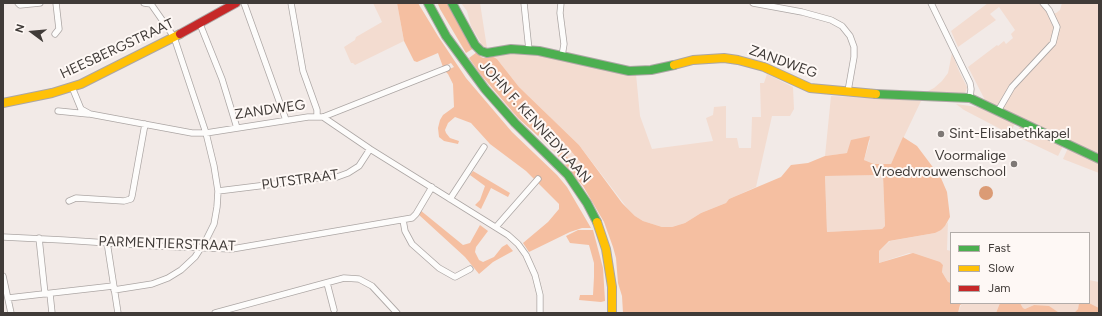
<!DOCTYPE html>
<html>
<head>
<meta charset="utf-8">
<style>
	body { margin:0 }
	#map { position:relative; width:1102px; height:316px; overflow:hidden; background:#f2eae7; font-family:Figtree,sans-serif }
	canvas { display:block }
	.frame { position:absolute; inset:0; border:4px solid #403b38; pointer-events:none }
	.legend { position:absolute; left:950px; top:232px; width:140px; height:72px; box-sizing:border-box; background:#fef8f5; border:1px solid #b2aca9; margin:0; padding:5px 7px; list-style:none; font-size:12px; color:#403b38 }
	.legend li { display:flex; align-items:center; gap:8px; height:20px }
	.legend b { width:20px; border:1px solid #b2aca9 }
	.north { position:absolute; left:12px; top:12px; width:40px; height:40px; -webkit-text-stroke:3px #fef8f5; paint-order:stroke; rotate:286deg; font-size:11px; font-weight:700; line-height:16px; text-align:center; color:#403b38 }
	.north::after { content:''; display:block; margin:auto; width:14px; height:18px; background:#403b38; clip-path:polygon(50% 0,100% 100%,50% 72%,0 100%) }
</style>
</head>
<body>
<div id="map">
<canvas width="1102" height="316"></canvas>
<div class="frame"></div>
<ul class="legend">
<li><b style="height:5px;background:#4caf50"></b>Fast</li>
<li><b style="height:5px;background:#ffc107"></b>Slow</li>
<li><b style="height:5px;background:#c62828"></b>Jam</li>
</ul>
<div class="north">N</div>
</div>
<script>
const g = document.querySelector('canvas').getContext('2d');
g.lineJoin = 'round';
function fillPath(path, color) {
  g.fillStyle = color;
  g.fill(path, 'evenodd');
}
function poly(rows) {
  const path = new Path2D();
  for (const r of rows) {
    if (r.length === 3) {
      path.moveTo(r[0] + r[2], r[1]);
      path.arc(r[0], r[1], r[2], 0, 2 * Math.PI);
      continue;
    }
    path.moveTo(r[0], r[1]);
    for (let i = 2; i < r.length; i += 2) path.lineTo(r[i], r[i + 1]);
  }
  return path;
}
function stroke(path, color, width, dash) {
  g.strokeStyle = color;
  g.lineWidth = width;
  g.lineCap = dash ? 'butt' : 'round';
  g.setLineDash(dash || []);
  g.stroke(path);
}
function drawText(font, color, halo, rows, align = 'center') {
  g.font = font + ' Figtree,sans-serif';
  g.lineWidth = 4;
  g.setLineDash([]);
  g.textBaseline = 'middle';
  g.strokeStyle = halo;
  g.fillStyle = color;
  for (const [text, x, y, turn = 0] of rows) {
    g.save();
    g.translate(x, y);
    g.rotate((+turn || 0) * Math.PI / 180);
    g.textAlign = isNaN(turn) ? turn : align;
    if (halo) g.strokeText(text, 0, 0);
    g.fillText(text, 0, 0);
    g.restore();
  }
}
const green = poly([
	[373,3,397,3,404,41,355,65,353,63,351,63,344,47,355,40,356,37,382,22],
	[461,3,480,3,487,48,482,45,471,26,467,11],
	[988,3,1038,3,1050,14,1056,13,1060,10,1062,3,1099,3,1099,155,986,102,968,67,997,45,998,46,1004,41,1006,44,1013,38,1011,34,1015,30,999,7,990,14,996,20,958,47,951,31],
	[534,52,636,74,640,116,652,149,713,141,706,118,713,115,714,107,726,106,726,138,737,138,739,148,751,148,752,117,761,117,760,83,764,83,767,74,793,87,794,109,790,116,772,116,756,187,736,196,729,199,726,203,701,213,685,223,672,227,662,227,643,221,635,216,628,209,579,145,519,87,497,59,492,56,506,53],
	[952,53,959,71,967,87,966,91,963,96,922,94,934,88,942,81,948,73],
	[831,96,921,101,891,164,874,164,864,160,870,140,847,153,825,156],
	[956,104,977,107,1015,123,1010,134,964,110],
	[1020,126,1063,146,1058,156,1016,136],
	[543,130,549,132,551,135,566,145,576,155,583,165,585,171,578,170,564,153,559,152,557,155,538,136],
	[1068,148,1099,163,1099,173,1063,159],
	[883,175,885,226,882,229,827,232,825,176],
	[948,222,947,250,951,251,951,283,948,282,942,272,943,265,909,253,879,263,879,251,890,241,935,233,945,226],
	[1089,280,1099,282,1099,308,1089,303],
	[964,303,1000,303,996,313,958,313,961,305],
	[1020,303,1079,303,1078,309,1074,313,1058,312,1049,307,1034,305,1025,309,1023,308]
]);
const forest = poly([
	[397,3,418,3,438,36,466,78,512,132,557,175,567,187,591,228,582,228,570,232,529,252,523,243,548,222,559,209,559,204,526,171,490,144,471,123,455,117,448,123,445,130,446,133,450,138,459,141,458,144,444,141,439,137,438,128,440,120,443,115,454,107,453,84,448,74,445,71,454,67,451,63,443,67,438,53,417,62,414,61,404,41],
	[443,3,447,4,451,8,474,48,466,53,440,9,438,4],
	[477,52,481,57,484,58,492,56,497,59,519,87,579,145,622,203,635,216,643,221,662,227,672,227,685,223,701,213,726,203,729,199,736,196,781,177,791,165,808,163,825,156,847,153,851,140,870,136,864,160,874,164,891,164,903,137,917,146,941,178,947,192,950,217,945,226,941,230,935,233,889,241,879,251,879,263,913,253,940,262,943,265,942,272,948,282,951,283,951,303,964,303,960,305,958,313,623,313,622,296,618,283,616,258,613,247,604,222,583,186,557,155,561,152,564,153,578,170,585,171,583,165,566,145,551,135,549,132,543,130,538,136,518,118,481,75,469,58],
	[883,175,885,226,882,229,827,232,825,176],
	[473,171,510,193,508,197,491,188,481,209,475,205,480,200,485,186,470,175],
	[420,210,463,245,470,243,480,225,488,231,476,247,475,252,479,260,483,262,494,257,502,247,507,244,513,251,493,262,479,274,465,257,418,214],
	[578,230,593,230,603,268,605,301,601,302,579,300,580,295,593,295,594,277,594,263,589,245,570,243,566,236],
	[1000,303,1020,303,1023,308,1025,309,1034,305,1049,306,1058,312,1068,313,996,313],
	[1079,303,1089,303,1099,308,1099,313,1074,313,1078,309]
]);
const water = poly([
	[986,193,7]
]);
const street = poly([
	[18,3,20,5,40,3],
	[244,3,286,120],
	[291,3,303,71,317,110,317,117],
	[524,3,529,50],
	[561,3,560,13,564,44,562,56],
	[753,3,802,12,831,20,842,26,850,36,854,47,854,57,848,91],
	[931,3,970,83,971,89,970,98],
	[200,24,222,79,237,128],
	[55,34,59,29,56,3],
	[72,87,81,109,90,114,192,133,206,133,308,117,323,117,447,68],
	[58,111,88,114],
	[998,111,1012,87,1053,43,1057,27,1049,10,1043,3],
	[323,117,370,149,508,235,518,244,526,255,535,275,540,295,540,313],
	[218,191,307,180,312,177,318,178,337,177,348,173,359,166,370,149],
	[450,199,484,147],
	[69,201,76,198,124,201,131,199,132,196,145,124],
	[403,220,405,231,412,244,439,268,455,277,470,269],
	[496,227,538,179],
	[3,237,63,240,154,246,232,249,412,218,416,214,432,187],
	[39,238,45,294],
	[107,242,118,313],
	[3,276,11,313],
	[327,283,334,310],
	[114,290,152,284,168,278,181,270,195,257,206,240,214,224,217,207,218,191,214,166,206,133,174,37,151,4,144,3],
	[50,294,52,313],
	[8,298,113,286],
	[215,313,344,278,359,279,372,286,397,313]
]);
const fast = poly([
	[428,3,446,36,485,89,515,123,568,175,587,203,597,222],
	[452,3,475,45,481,51,487,53,511,49,539,51,629,71,651,70,674,65],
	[876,94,970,98,1099,159]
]);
const slow = poly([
	[674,65,693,60,724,58,738,60,764,67,810,88,876,94],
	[3,103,52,93,81,84,180,34],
	[597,222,606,249,612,287,612,313]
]);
const jam = poly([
	[180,34,236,3]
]);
const markers = [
	[941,134,4,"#7e7875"],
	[1014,164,4,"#7e7875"]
];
const streetNames = [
	["HEESBERGSTRAAT",117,49,-25],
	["ZANDWEG",783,62,20],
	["ZANDWEG",270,110,-8],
	["JOHN F. KENNEDYLAAN",535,122,48],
	["PUTSTRAAT",300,180,-8],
	["PARMENTIERSTRAAT",167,244,2]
];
const poiNames = [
	["Sint-Elisabethkapel",949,134],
	["Voormalige",1006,156,"right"],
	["Vroedvrouwenschool",1006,172,"right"]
];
fillPath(green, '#f3dcd0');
fillPath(forest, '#f5bfa1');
fillPath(water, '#db9b75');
stroke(street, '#aca6a4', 7);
stroke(fast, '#aca6a4', 10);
stroke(slow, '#aca6a4', 10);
stroke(jam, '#aca6a4', 10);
stroke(street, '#fdfcfb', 5.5);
stroke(fast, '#4caf50', 8);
stroke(slow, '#ffc107', 8);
stroke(jam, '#c62828', 8);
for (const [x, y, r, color] of markers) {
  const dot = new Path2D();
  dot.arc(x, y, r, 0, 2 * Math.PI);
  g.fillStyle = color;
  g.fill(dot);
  stroke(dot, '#fef8f5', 1.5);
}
drawText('14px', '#403b38', '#fef8f5', streetNames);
drawText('14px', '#403b38', '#fef8f5', poiNames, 'left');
</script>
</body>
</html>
